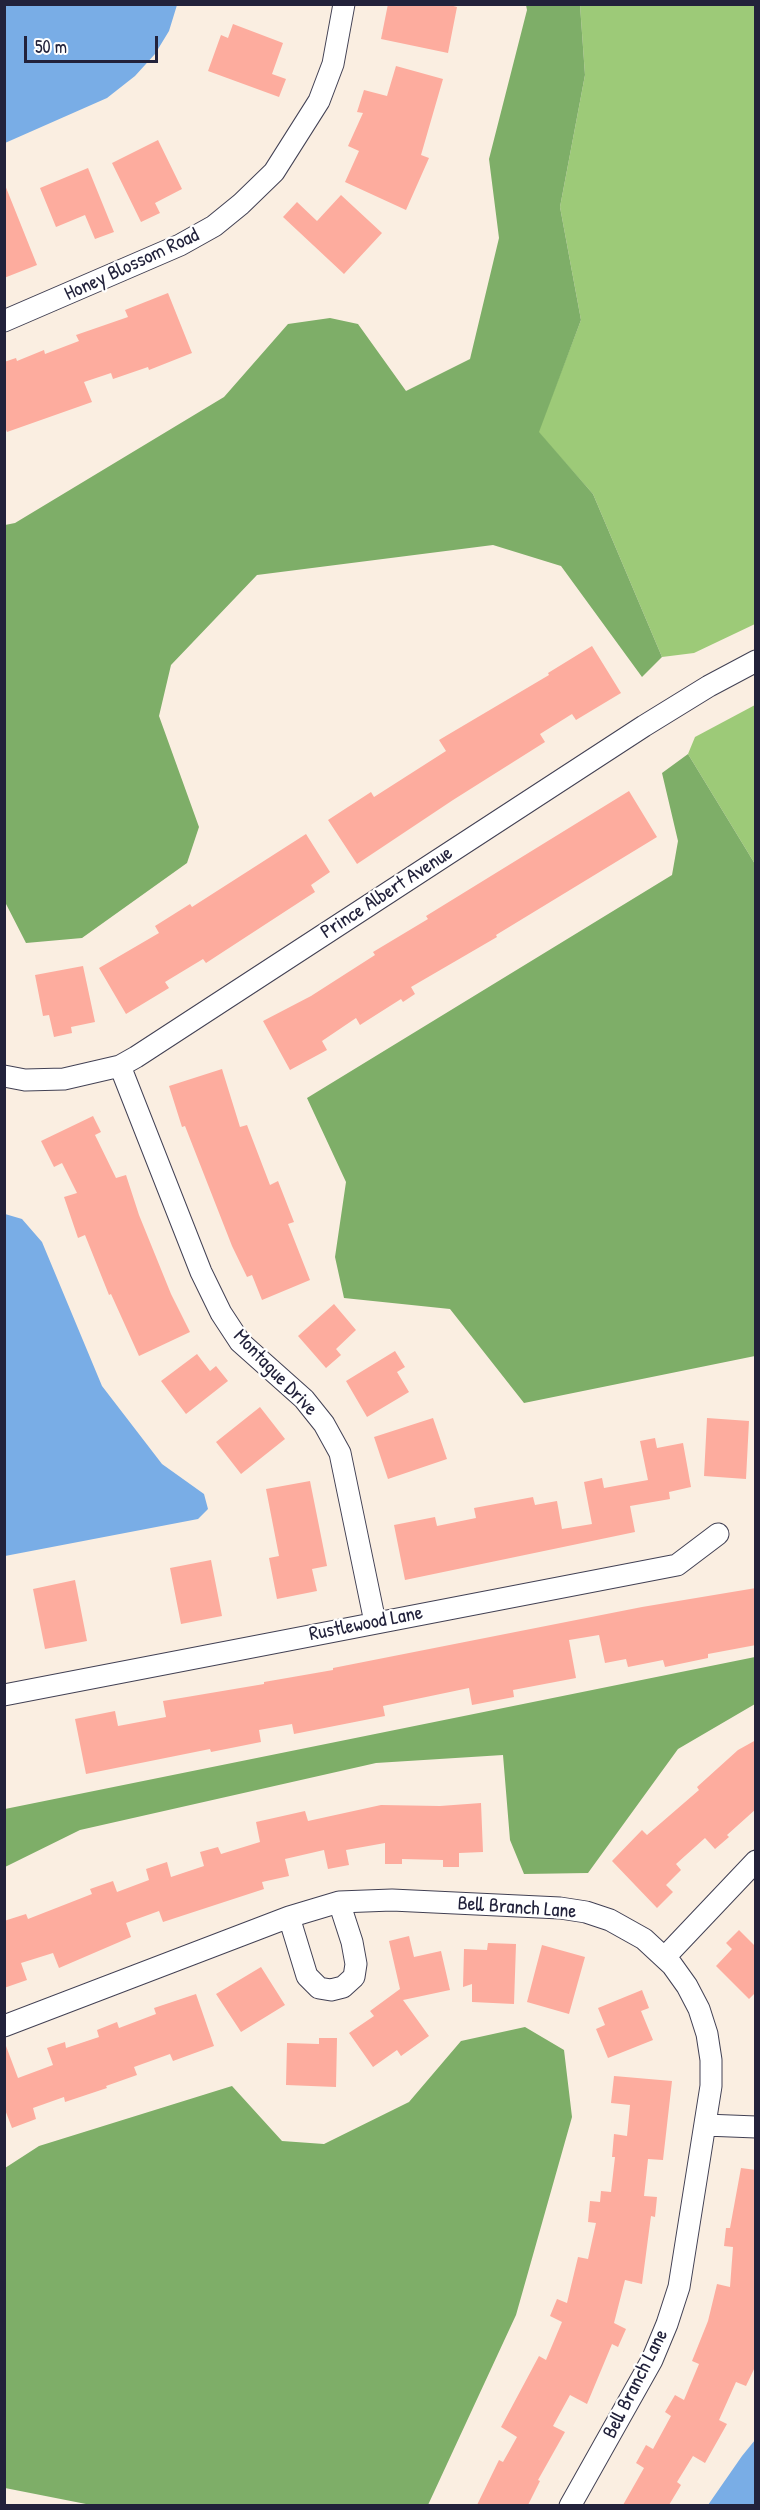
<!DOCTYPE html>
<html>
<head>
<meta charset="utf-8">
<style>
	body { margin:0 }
	#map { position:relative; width:760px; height:2510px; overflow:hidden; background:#faeee1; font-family:"Patrick Hand",sans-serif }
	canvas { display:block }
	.frame { position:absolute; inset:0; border:6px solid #22223b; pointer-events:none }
	.scale { position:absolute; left:24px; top:36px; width:134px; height:27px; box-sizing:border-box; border:3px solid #22223b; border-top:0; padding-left:8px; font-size:18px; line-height:21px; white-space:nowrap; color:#22223b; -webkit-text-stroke:4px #fff; paint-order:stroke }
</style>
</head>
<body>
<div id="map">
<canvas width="760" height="2510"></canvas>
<div class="frame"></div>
<div class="scale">50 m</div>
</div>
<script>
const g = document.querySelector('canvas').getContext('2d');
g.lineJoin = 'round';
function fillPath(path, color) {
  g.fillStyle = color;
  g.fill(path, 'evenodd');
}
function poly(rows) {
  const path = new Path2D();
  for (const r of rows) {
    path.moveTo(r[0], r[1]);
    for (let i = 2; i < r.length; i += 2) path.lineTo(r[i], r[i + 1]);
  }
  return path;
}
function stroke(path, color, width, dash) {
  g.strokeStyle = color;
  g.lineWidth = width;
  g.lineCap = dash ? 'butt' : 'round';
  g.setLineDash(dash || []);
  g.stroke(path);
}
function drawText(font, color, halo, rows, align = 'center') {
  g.font = font + ' "Patrick Hand",sans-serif';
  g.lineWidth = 4.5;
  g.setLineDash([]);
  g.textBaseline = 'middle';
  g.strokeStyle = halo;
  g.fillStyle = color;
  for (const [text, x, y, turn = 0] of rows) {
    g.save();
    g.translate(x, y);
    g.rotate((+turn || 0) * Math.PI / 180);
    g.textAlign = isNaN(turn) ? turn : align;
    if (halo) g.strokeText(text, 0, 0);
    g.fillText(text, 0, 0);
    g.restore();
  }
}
const green = poly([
	[580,5,755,5,755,624,694,653,662,657,593,494,538,432,581,320,560,207,585,75],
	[755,705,755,864,688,754,695,737]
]);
const forest = poly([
	[526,5,580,5,585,75,560,207,581,320,539,432,593,494,662,657,642,677,561,566,493,545,257,575,171,665,159,716,199,827,187,863,82,938,26,943,5,902,5,525,15,523,224,397,288,324,330,318,358,324,406,391,470,359,499,238,489,159,527,10],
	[688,754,755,864,755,1356,524,1403,450,1309,344,1298,335,1257,346,1182,307,1098,672,875,678,841,662,773],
	[755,1657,755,1704,678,1749,588,1873,524,1874,510,1840,503,1755,376,1763,80,1830,5,1867,5,1809],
	[525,2027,564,2050,572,2117,516,2315,428,2505,91,2505,5,2488,5,2168,39,2146,232,2086,282,2141,324,2144,409,2102,461,2041]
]);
const water = poly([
	[5,4,177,4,177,5,169,31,155,54,135,76,107,98,5,143],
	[5,1214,22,1219,42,1242,102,1386,162,1464,204,1494,208,1509,198,1519,5,1556],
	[755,2440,755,2505,708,2505,742,2456]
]);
const building = poly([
	[388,4,446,4,457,7,448,53,381,39],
	[233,24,283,43,272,74,286,79,279,97,208,71,221,35,228,38],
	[396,66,443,79,421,155,429,158,406,210,345,182,359,151,348,146,363,113,357,112,364,90,387,96],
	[158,140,182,189,155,203,160,213,141,222,112,163],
	[88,168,114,232,95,239,85,215,56,227,40,188],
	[5,185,37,265,4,278,4,186],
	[341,195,382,233,344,274,283,217,297,202,317,221],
	[168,293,192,353,149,370,148,367,113,379,111,373,84,382,92,402,7,432,4,425,4,362,16,358,17,361,44,350,45,354,79,341,76,335,128,317,125,310],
	[592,646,621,693,576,720,572,714,540,734,545,742,453,800,357,864,328,820,371,792,374,797,446,751,439,740,549,675,548,673],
	[629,791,657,837,496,935,497,937,411,987,415,994,403,1002,401,999,360,1025,356,1018,322,1041,327,1050,290,1070,263,1021,311,996,375,955,373,952,428,919,426,916],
	[306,834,330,872,311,885,315,892,206,963,203,959,165,982,169,988,126,1014,99,968,159,933,155,926,190,904,192,907],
	[83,966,95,1022,71,1027,72,1033,54,1037,49,1015,43,1016,35,975],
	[222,1069,240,1127,247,1125,270,1185,278,1181,294,1222,288,1224,310,1280,262,1300,252,1275,247,1277,232,1246,185,1126,182,1127,169,1086],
	[93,1116,101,1132,95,1135,116,1178,126,1175,139,1215,171,1294,190,1332,139,1356,111,1294,109,1295,85,1235,78,1238,64,1197,77,1193,62,1163,54,1167,41,1141],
	[334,1304,356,1330,336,1349,341,1355,326,1368,298,1336],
	[395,1351,405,1367,397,1372,409,1392,367,1417,346,1381],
	[197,1354,210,1371,216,1366,228,1381,186,1414,161,1381],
	[260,1407,285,1439,241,1474,216,1442],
	[433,1418,447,1459,388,1479,374,1437],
	[707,1418,749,1421,746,1479,704,1476],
	[655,1438,657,1448,683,1443,691,1487,669,1492,670,1499,630,1506,635,1532,405,1580,394,1525,435,1517,437,1526,476,1518,474,1508,533,1497,535,1505,557,1501,562,1529,592,1524,584,1482,602,1478,604,1488,648,1480,640,1441],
	[310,1481,327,1566,312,1569,317,1591,277,1599,269,1558,279,1556,266,1489],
	[211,1560,222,1616,181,1624,170,1568],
	[75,1580,87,1641,45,1649,33,1589],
	[756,1588,756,1645,708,1654,708,1658,665,1667,663,1660,628,1667,626,1659,605,1663,599,1635,569,1640,576,1678,513,1690,514,1697,472,1705,469,1688,383,1706,385,1716,294,1734,292,1724,259,1730,261,1742,211,1752,210,1749,86,1774,75,1719,115,1711,118,1726,166,1717,163,1701,264,1684,264,1682,333,1670,333,1668,642,1607],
	[756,1740,756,1809,727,1835,729,1837,715,1849,705,1838,676,1864,681,1870,666,1885,673,1892,657,1908,612,1861,642,1830,647,1835,699,1790,697,1787,738,1750],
	[481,1803,483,1852,459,1853,459,1867,443,1867,443,1860,402,1859,402,1864,385,1864,385,1843,346,1850,349,1865,328,1869,324,1850,285,1859,289,1876,262,1882,264,1889,163,1922,159,1911,126,1923,131,1937,59,1968,53,1953,21,1963,27,1980,4,1988,4,1921,26,1914,28,1919,92,1894,90,1889,113,1881,117,1892,149,1880,146,1869,167,1862,171,1877,204,1866,200,1852,218,1847,221,1854,260,1842,256,1822,305,1811,308,1821,381,1805,440,1806],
	[739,1930,756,1947,756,1992,749,1999,716,1966,732,1949,726,1943],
	[409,1936,414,1957,441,1951,450,1990,403,2000,429,2036,401,2056,397,2050,373,2067,349,2033,374,2016,370,2011,400,1989,389,1941],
	[488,1943,516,1944,514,2004,472,2002,472,1984,463,1987,464,1949,487,1950],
	[542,1945,585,1957,569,2014,527,2002],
	[261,1967,285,2005,241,2032,216,1994],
	[642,1990,649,2008,641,2011,653,2040,608,2058,596,2029,605,2025,598,2008],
	[196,1994,214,2046,173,2061,170,2054,134,2067,137,2075,106,2086,107,2088,65,2102,64,2097,33,2108,36,2119,12,2128,4,2107,4,2046,6,2046,18,2078,53,2065,47,2048,65,2042,66,2048,99,2037,97,2030,117,2022,119,2028,156,2014,154,2008],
	[319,2038,337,2038,336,2087,286,2085,287,2043,319,2044],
	[614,2076,672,2081,663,2160,648,2159,644,2196,657,2197,655,2217,651,2216,642,2284,625,2280,614,2323,626,2329,618,2347,612,2344,587,2404,570,2395,553,2426,565,2432,538,2480,540,2481,528,2505,477,2505,499,2460,503,2462,517,2437,501,2427,539,2356,546,2360,562,2322,550,2316,557,2299,567,2303,578,2257,588,2259,596,2223,588,2222,590,2201,600,2202,601,2191,611,2192,615,2157,612,2157,614,2134,627,2136,630,2105,611,2103],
	[741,2168,756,2170,756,2365,746,2386,736,2382,719,2420,727,2424,705,2463,693,2456,677,2482,681,2485,669,2505,623,2505,644,2468,636,2463,646,2445,653,2449,671,2416,665,2412,675,2395,684,2400,699,2364,692,2361,708,2321,717,2284,730,2287,733,2247,724,2246,726,2228,730,2228]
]);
const street = poly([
	[4,321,180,245,214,226,241,204,274,172,319,101,333,64,344,4],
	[120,1066,201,1272,221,1313,240,1342,304,1399,324,1424,340,1453,375,1622],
	[4,1076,25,1080,64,1079,120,1066,136,1057,644,726,709,686,756,661],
	[4,1695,677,1565,718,1534],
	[289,1917,307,1976,319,1988,331,1990,343,1987,354,1977,356,1964,352,1942,339,1902],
	[665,1957,756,1861],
	[4,2026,289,1917,339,1902,392,1900,560,1908,586,1912,610,1920,644,1939,672,1965,687,1986,699,2009,707,2034,711,2060,711,2086,679,2287,667,2324,652,2360,570,2506],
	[705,2125,756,2127]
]);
const streetNames = [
	["Honey Blossom Road",132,265,-25],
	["Prince Albert Avenue",387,893,-33],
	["Montague Drive",275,1373,46],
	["Rustlewood Lane",366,1624,-11],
	["Bell Branch Lane",517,1908,4],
	["Bell Branch Lane",636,2384,-63]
];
fillPath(green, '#9dca78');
fillPath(forest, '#7eae68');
fillPath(water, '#79ade6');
fillPath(building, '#fdac9e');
stroke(street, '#424154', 23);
stroke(street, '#fff', 21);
drawText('20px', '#22223b', '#fff', streetNames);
</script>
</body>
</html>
